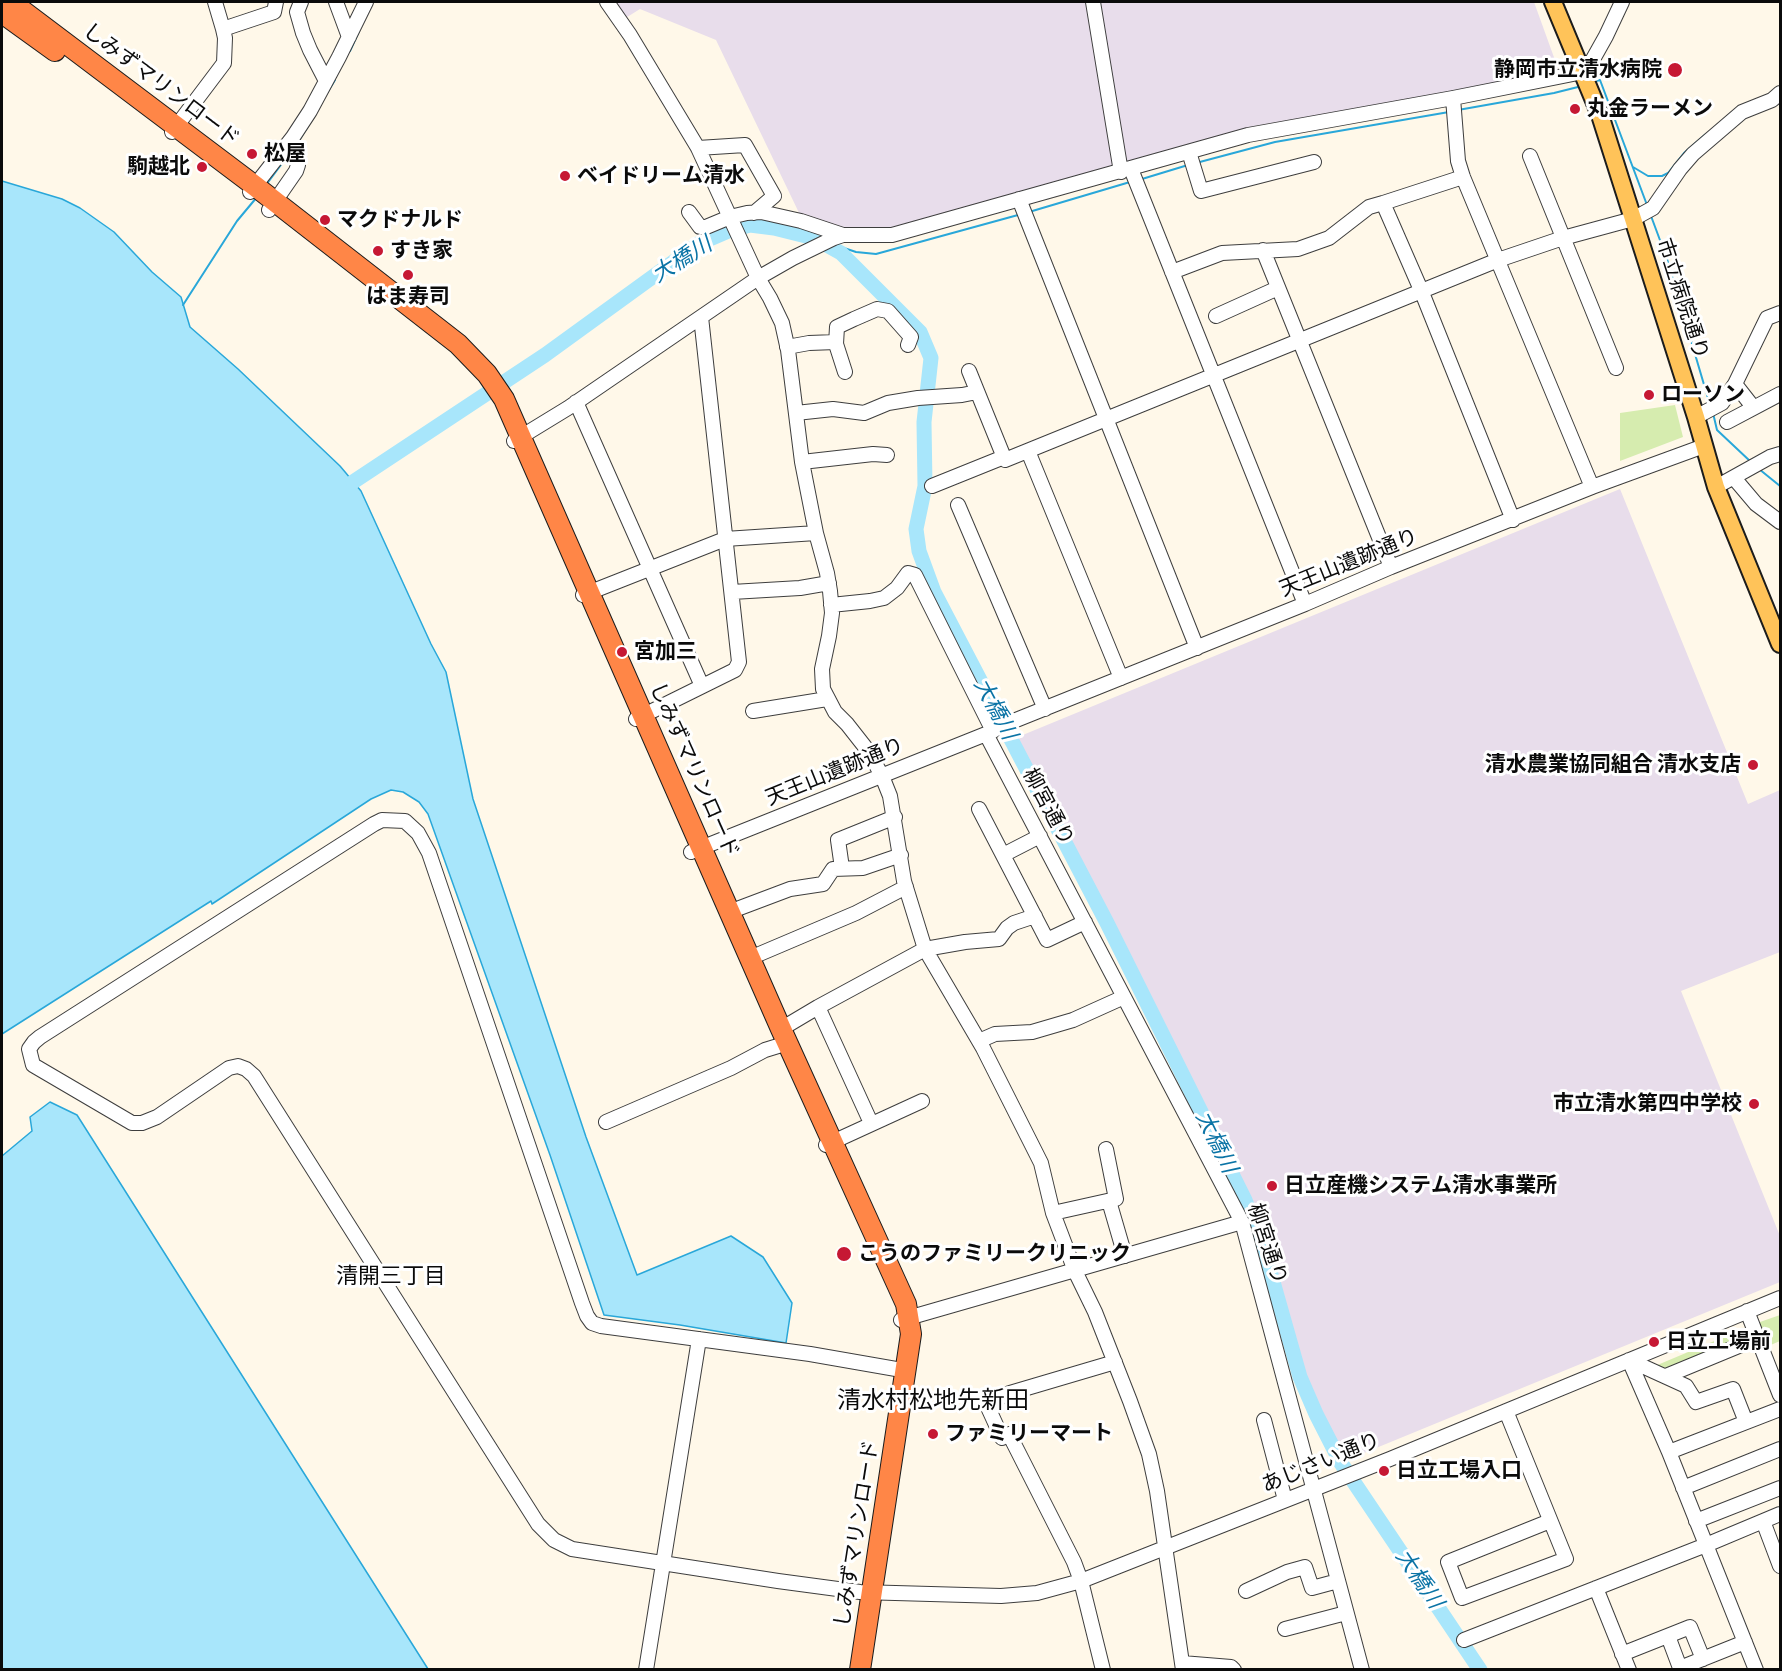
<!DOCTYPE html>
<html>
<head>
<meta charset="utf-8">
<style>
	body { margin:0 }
	#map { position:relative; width:1782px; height:1671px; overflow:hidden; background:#fff8e9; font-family:Literata,serif }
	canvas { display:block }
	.frame { position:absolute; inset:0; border:3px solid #0b0b0b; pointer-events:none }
</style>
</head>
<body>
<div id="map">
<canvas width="1782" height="1671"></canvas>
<div class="frame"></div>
</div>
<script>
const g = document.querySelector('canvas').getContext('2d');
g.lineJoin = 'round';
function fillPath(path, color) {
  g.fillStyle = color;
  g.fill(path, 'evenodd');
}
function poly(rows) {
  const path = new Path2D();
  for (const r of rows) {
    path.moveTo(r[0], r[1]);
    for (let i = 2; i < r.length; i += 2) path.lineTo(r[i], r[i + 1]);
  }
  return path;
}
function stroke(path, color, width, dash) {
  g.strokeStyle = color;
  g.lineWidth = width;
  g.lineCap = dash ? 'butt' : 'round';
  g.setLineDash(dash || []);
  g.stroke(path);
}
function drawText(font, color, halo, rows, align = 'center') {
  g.font = font + ' Literata,"Noto Sans JP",serif';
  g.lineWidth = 6;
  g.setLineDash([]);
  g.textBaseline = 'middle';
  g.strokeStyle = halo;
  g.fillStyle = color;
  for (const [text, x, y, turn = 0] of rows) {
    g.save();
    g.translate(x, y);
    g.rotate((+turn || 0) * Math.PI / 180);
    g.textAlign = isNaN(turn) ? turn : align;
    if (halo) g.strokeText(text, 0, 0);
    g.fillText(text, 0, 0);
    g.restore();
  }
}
const industrial = poly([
	[612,2,1087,2,1113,168,897,230,843,230,801,217,716,40,640,9,624,19],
	[1097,2,1534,2,1560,74,1255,126,1124,165],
	[1620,489,1748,804,1780,790,1780,952,1681,991,1780,1236,1780,1282,1342,1462,1315,1419,1253,1204,1013,739]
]);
const green = poly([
	[1675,405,1683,437,1620,461,1620,413],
	[1780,1315,1780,1341,1766,1347,1758,1326,1760,1322],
	[1750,1326,1754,1337,1665,1373,1655,1366]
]);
const water = poly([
	[2,181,62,199,80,208,114,232,152,272,181,297,190,327,238,369,340,466,361,491,431,644,446,672,473,799,586,1137,637,1275,731,1236,763,1257,792,1303,786,1343,680,1325,604,1315,550,1155,428,814,419,802,403,792,391,790,371,799,212,904,211,901,2,1034,2,181],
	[50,1102,77,1115,428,1669,2,1669,2,1156,32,1131,30,1117,50,1102]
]);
const stream = poly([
	[350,51,359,31],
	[1593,82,1600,80,1647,205],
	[327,93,335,80],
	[1458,110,1554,93,1582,86],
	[298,142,308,126],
	[1196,163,1275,142,1449,112],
	[1633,167,1648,176,1662,176,1668,173,1684,153,1706,134],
	[1142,179,1188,165],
	[266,185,289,154],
	[1029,212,1130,182],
	[1651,216,1667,259,1710,405],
	[832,244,856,252,876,254,1018,215],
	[183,305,237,221,257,197],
	[1713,413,1717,430,1751,462],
	[1759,469,1780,486]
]);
const river = poly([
	[353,482,545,355,698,244,728,231,750,225,774,228,814,238,841,253,920,332,931,358,924,422,925,486,916,529,919,551,934,592,1107,923,1245,1200,1266,1257,1300,1377,1316,1414,1341,1463,1480,1670]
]);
const minor = poly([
	[215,2,223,29,274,12,276,2],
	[301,2,297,12,303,33,310,50,326,81],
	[336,2,349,37],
	[607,2,630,35,698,148,758,278,770,298,782,323,788,350,802,462,816,533,827,573,830,591,832,613,829,636,822,669,823,689,835,712,847,724,869,752,882,776,890,796,904,881,925,949,983,1048,1041,1163,1053,1213,1075,1271,1095,1312,1130,1401,1149,1454,1157,1491,1183,1670],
	[1093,2,1121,172],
	[1453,98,1458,161,1463,177,1592,487],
	[172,132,224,63,225,38,223,29],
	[698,148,745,145,774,196,754,213],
	[1189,152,1201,191,1314,162],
	[1530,156,1616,368],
	[1131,169,1305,604],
	[250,192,293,137],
	[1019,199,1197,648],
	[1383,203,1463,177],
	[269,210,296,171,298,165,292,142,293,137,310,111,339,57,366,2],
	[689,212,700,227,706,227,730,217,747,213,761,212,801,221,843,235],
	[1263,250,1391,567],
	[1172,272,1222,253,1298,249,1329,238,1369,207,1383,203,1421,290,1513,520],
	[1216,316,1278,288],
	[787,347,809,343,836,342],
	[969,371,1005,460,1498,260,1563,238,1633,219,1653,208,1680,169,1693,154,1742,112,1772,100,1780,93],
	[845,372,836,344,837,327,854,319,877,309,888,311,911,337,908,345],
	[1735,384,1753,407],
	[576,402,702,686],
	[796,413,833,409,864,413,888,403,918,398,962,395,977,392],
	[1696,417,1722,403,1735,384,1767,318,1780,313],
	[1727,422,1780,394],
	[514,441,568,408,758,278,793,258,834,238,843,235,892,235,1248,135,1453,98,1583,72,1592,61,1606,36,1622,2],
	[1028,451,1121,678],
	[802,462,873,454,887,455],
	[1734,478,1756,504,1780,522],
	[932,486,1004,457],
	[1716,487,1770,457,1780,454],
	[958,505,1045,709],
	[732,592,800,588,829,583],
	[583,595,725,539,816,533],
	[831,605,870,601,884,598,897,588,908,573,915,575,993,731],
	[753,711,827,699],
	[636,719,735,670,739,662,701,317],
	[986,734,1242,1222,1362,1670],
	[979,809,1047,940,1085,922],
	[691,852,986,734,1011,722,1305,604,1391,567,1592,487,1704,446],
	[1003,855,1040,836],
	[842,868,838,840,895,817],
	[729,912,790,889,823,884,833,869,863,868,901,855],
	[750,958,856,913,906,887],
	[818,1007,871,1123],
	[781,1029,818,1007,925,949,965,942,999,939,1007,928,1014,923,1035,916],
	[979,1041,995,1034,1032,1032,1073,1020,1124,997],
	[606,1122,731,1068,765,1050,778,1046],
	[826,1145,922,1101],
	[1109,1201,1125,1256],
	[1053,1213,1116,1199,1106,1149],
	[1747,1311,1780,1395],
	[901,1320,1242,1222],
	[1629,1360,1669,1452,1756,1670],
	[1629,1360,1686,1386,1696,1402,1733,1389,1746,1422],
	[896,1369,810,1354,601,1326,592,1323,587,1316,582,1303,429,853,418,833,405,821,382,820,374,824,40,1037,34,1042,29,1049,33,1065,132,1123,142,1123,157,1117,229,1068,238,1066,246,1069,254,1076,538,1524,554,1540,572,1549,778,1581,860,1592,1001,1596,1037,1593,1081,1581,1390,1459,1780,1298],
	[1666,1376,1758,1338],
	[1506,1411,1566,1559,1462,1598,1448,1562,1550,1521],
	[1264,1420,1285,1500],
	[1669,1452,1780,1409],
	[1683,1488,1780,1449],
	[1696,1521,1780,1488],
	[1763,1521,1780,1566],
	[1596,1588,1629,1670],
	[1246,1591,1287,1572,1305,1567,1312,1588,1338,1581],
	[1285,1629,1346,1613],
	[1668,1636,1680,1668,1745,1642],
	[1464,1640,1706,1545,1780,1514],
	[1622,1654,1690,1627,1703,1659],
	[1182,1663,1231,1667,1234,1670],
	[646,1670,699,1339],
	[1103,1670,1081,1581,1074,1562,1009,1434,1002,1438,986,1403,1010,1393,1115,1362]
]);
const major = poly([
	[1553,2,1600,115,1696,417,1716,487,1780,644]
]);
const highway = poly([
	[11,2,255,186,458,344,487,374,504,399,781,1029,906,1304,911,1334,860,1670],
	[2,13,55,51]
]);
const markers = [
	[1675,70,8,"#c61834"],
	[1575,109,6,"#c61834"],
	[252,154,6,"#c61834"],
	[202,167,6,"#c61834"],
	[565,176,6,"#c61834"],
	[325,220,6,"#c61834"],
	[378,251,6,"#c61834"],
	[408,275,6,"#c61834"],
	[1649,395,6,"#c61834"],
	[622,652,6,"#c61834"],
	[1753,765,6,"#c61834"],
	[1754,1104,6,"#c61834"],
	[1272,1186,6,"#c61834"],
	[844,1254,8,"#c61834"],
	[1654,1342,6,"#c61834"],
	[933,1434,6,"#c61834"],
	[1384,1471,6,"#c61834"]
];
const poiNames = [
	["静岡市立清水病院",1662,70,"right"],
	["丸金ラーメン",1587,109],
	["松屋",264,154],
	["駒越北",190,167,"right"],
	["ベイドリーム清水",577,176],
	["マクドナルド",337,220],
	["すき家",390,251],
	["はま寿司",408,297,"center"],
	["ローソン",1661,395],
	["宮加三",634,652],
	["清水農業協同組合 清水支店",1741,765,"right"],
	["市立清水第四中学校",1742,1104,"right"],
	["日立産機システム清水事業所",1284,1186],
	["こうのファミリークリニック",858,1254],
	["日立工場前",1666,1342],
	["ファミリーマート",945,1434],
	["日立工場入口",1396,1471]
];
const streetNames = [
	["しみずマリンロード",161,85,37],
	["市立病院通り",1682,299,72],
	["天王山遺跡通り",1349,563,-22],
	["しみずマリンロード",694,770,66],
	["天王山遺跡通り",835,772,-22],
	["柳宮通り",1048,807,62],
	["柳宮通り",1267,1244,72],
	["あじさい通り",1321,1463,-22],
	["しみずマリンロード",857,1534,-81]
];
const waterNames = [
	["大橋川",682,260,-32],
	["大橋川",995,709,62],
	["大橋川",1216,1142,64],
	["大橋川",1419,1579,56]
];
const neighbourhoodNames = [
	["清開三丁目",391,1277]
];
const quarterNames = [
	["清水村松地先新田",933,1401]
];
fillPath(industrial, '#e8ddeb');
fillPath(green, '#d6ecaf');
fillPath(water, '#a8e6fb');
stroke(water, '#29a7d9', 1.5);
stroke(stream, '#29a7d9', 2);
stroke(river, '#a8e6fb', 15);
stroke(minor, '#3e3e3e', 16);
stroke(major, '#1c1c1c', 20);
stroke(highway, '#1c1c1c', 22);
stroke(minor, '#fff', 14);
stroke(major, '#ffc359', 16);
stroke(highway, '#ff8647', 20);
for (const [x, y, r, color] of markers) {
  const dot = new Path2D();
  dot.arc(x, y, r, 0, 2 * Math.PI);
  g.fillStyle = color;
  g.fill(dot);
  stroke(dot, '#fff', 2);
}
drawText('bold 21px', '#0b0b0b', '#fff', poiNames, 'left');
drawText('21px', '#0b0b0b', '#fff', streetNames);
drawText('italic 22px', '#0b74a6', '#fff', waterNames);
drawText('22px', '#0b0b0b', '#fff', neighbourhoodNames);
drawText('24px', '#0b0b0b', '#fff', quarterNames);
</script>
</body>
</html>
